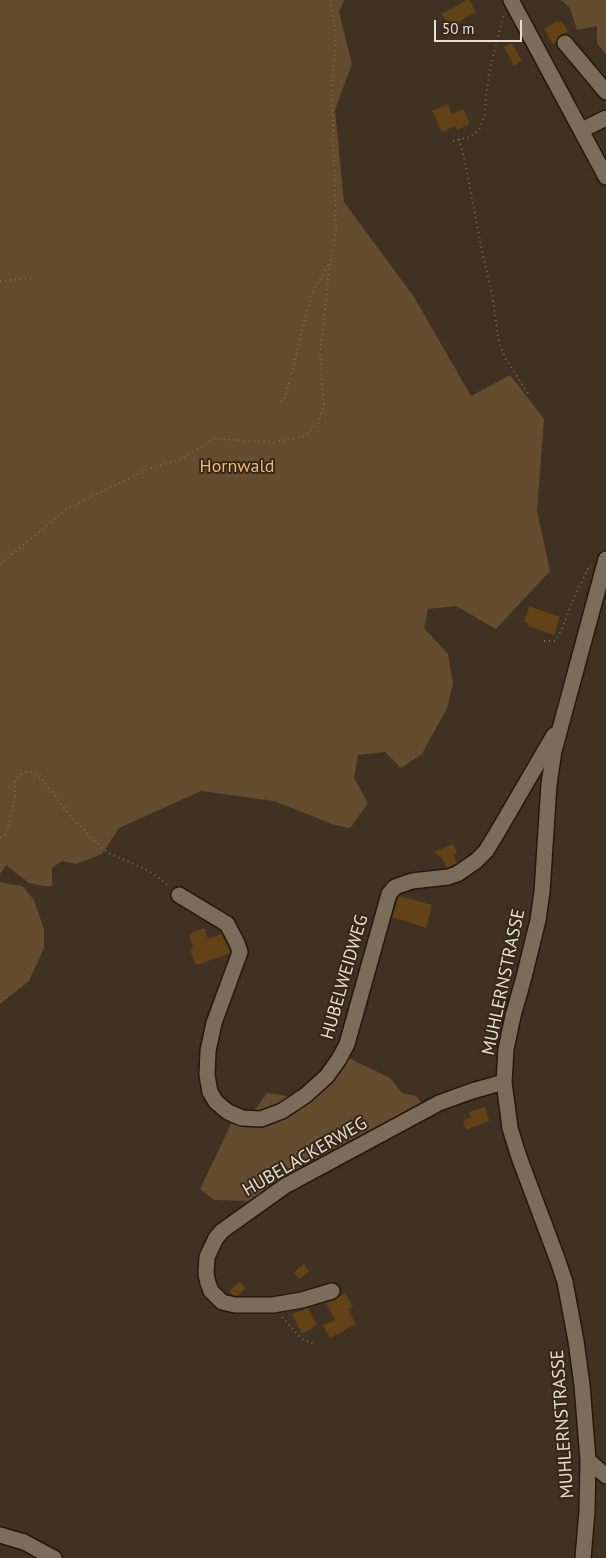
<!DOCTYPE html>
<html>
<head>
<meta charset="utf-8">
<style>
	body { margin:0 }
	#map { position:relative; width:606px; height:1558px; overflow:hidden; background:#3f3222; font-family:"PT Sans",sans-serif }
	canvas { display:block }
	.scale { position:absolute; left:434px; top:20px; width:88px; height:22px; box-sizing:border-box; border:2px solid #e6ddd4; border-top:0; padding-left:6px; font-size:15px; line-height:18px; white-space:nowrap; color:#e6ddd4; -webkit-text-stroke:4px #352819; paint-order:stroke }
</style>
</head>
<body>
<div id="map">
<canvas width="606" height="1558"></canvas>
<div class="scale">50 m</div>
</div>
<script>
const g = document.querySelector('canvas').getContext('2d');
g.lineJoin = 'round';
function fillPath(path, color) {
  g.fillStyle = color;
  g.fill(path, 'evenodd');
}
function poly(rows) {
  const path = new Path2D();
  for (const r of rows) {
    path.moveTo(r[0], r[1]);
    for (let i = 2; i < r.length; i += 2) path.lineTo(r[i], r[i + 1]);
  }
  return path;
}
function stroke(path, color, width, dash) {
  g.strokeStyle = color;
  g.lineWidth = width;
  g.lineCap = dash ? 'butt' : 'round';
  g.setLineDash(dash || []);
  g.stroke(path);
}
function drawText(font, color, halo, rows, align = 'center') {
  g.font = font + ' "PT Sans",sans-serif';
  g.lineWidth = 4;
  g.setLineDash([]);
  g.textBaseline = 'middle';
  g.strokeStyle = halo;
  g.fillStyle = color;
  for (const [text, x, y, turn = 0] of rows) {
    g.save();
    g.translate(x, y);
    g.rotate((+turn || 0) * Math.PI / 180);
    g.textAlign = isNaN(turn) ? turn : align;
    if (halo) g.strokeText(text, 0, 0);
    g.fillText(text, 0, 0);
    g.restore();
  }
}
const green = poly([
	[0,0,344,0,339,12,352,64,335,110,344,202,414,297,471,396,510,375,544,419,537,511,550,571,496,629,456,606,428,609,424,628,448,654,453,684,447,708,422,754,401,768,385,752,358,755,354,778,368,803,350,828,335,825,274,801,201,791,119,828,102,854,76,864,62,861,52,868,52,886,44,886,29,883,6,865,0,874],
	[561,0,606,0,606,55,597,43,597,26,577,30,570,8],
	[0,882,22,886,34,900,44,929,44,948,29,981,0,1004],
	[338,1053,390,1078,402,1093,416,1096,424,1105,399,1130,367,1152,307,1183,251,1201,214,1200,200,1189,232,1122,252,1114,267,1093,301,1098]
]);
const building = poly([
	[467,0,469,0,476,12,458,22,460,25,451,30,442,14],
	[557,21,558,23,562,21,568,32,559,36,556,42,553,44,544,29],
	[512,43,522,61,514,66,504,47],
	[448,104,452,114,463,109,470,124,457,130,455,126,442,132,432,111],
	[529,606,560,617,554,635,528,626,529,624,524,622],
	[453,844,457,853,453,855,457,863,447,868,443,859,434,852],
	[399,896,432,905,426,928,392,917],
	[204,928,208,939,222,934,230,952,229,954,196,965,190,949,193,948,189,934],
	[485,1107,489,1121,466,1130,463,1121,471,1118,472,1120,469,1112],
	[304,1264,309,1272,299,1279,294,1272],
	[240,1282,246,1288,237,1296,233,1295,229,1291],
	[345,1292,353,1307,348,1310,356,1324,330,1338,323,1326,335,1320,326,1303,335,1300],
	[308,1308,317,1325,302,1334,292,1314]
]);
const path = poly([
	[459,139,464,157,483,256,492,293,499,343,506,359,529,395],
	[453,141,471,137,479,130,485,116,486,95,490,69,504,14],
	[0,281,34,278],
	[281,401,285,399,311,295,330,262],
	[0,564,68,508,148,469,181,459,213,439,273,442,303,437,318,424,324,405,320,356,329,270,336,232,332,83,336,34,330,0],
	[544,641,555,641,562,629,572,602,589,567,591,565],
	[0,837,7,833,15,797,15,782,21,774,29,771,39,775,71,817,103,849,112,855,141,867,155,875,170,887],
	[282,1317,302,1339,314,1344]
]);
const minor = poly([
	[511,0,606,177],
	[565,43,606,92],
	[582,130,606,118],
	[179,895,227,924,237,943,240,952,214,1023,208,1051,207,1075,210,1092,216,1102,228,1112,242,1118,261,1119,282,1111,306,1095,327,1076,339,1059,347,1044,389,894,395,887,412,881,448,877,457,874,476,861,486,851,497,833,554,735],
	[332,1291,302,1300,273,1305,235,1305,222,1302,211,1291,208,1283,206,1274,207,1257,216,1238,222,1231,285,1186,439,1103,472,1091,504,1082],
	[588,1460,606,1476],
	[0,1535,24,1542,54,1558],
	[583,1558,587,1511,588,1460,582,1385,576,1341,565,1282,558,1261,519,1157,510,1128,504,1082,506,1049,513,1016,524,977,538,920,542,892,549,784,554,751,606,559]
]);
const parkNames = [
	["Hornwald",237,467]
];
const streetNames = [
	["HUBELWEIDWEG",345,977,-74],
	["MUHLERNSTRASSE",504,982,-78],
	["HUBELACKERWEG",305,1157,-30],
	["MUHLERNSTRASSE",563,1424,-94]
];
fillPath(green, '#644c2f');
fillPath(building, '#624216');
stroke(minor, '#25190b', 18);
stroke(path, '#796d5f', 2, [1, 4]);
stroke(minor, '#7b6c5b', 15);
drawText('18px', '#eeb878', '#352819', parkNames);
drawText('18px', '#e6ddd4', '#352819', streetNames);
</script>
</body>
</html>
